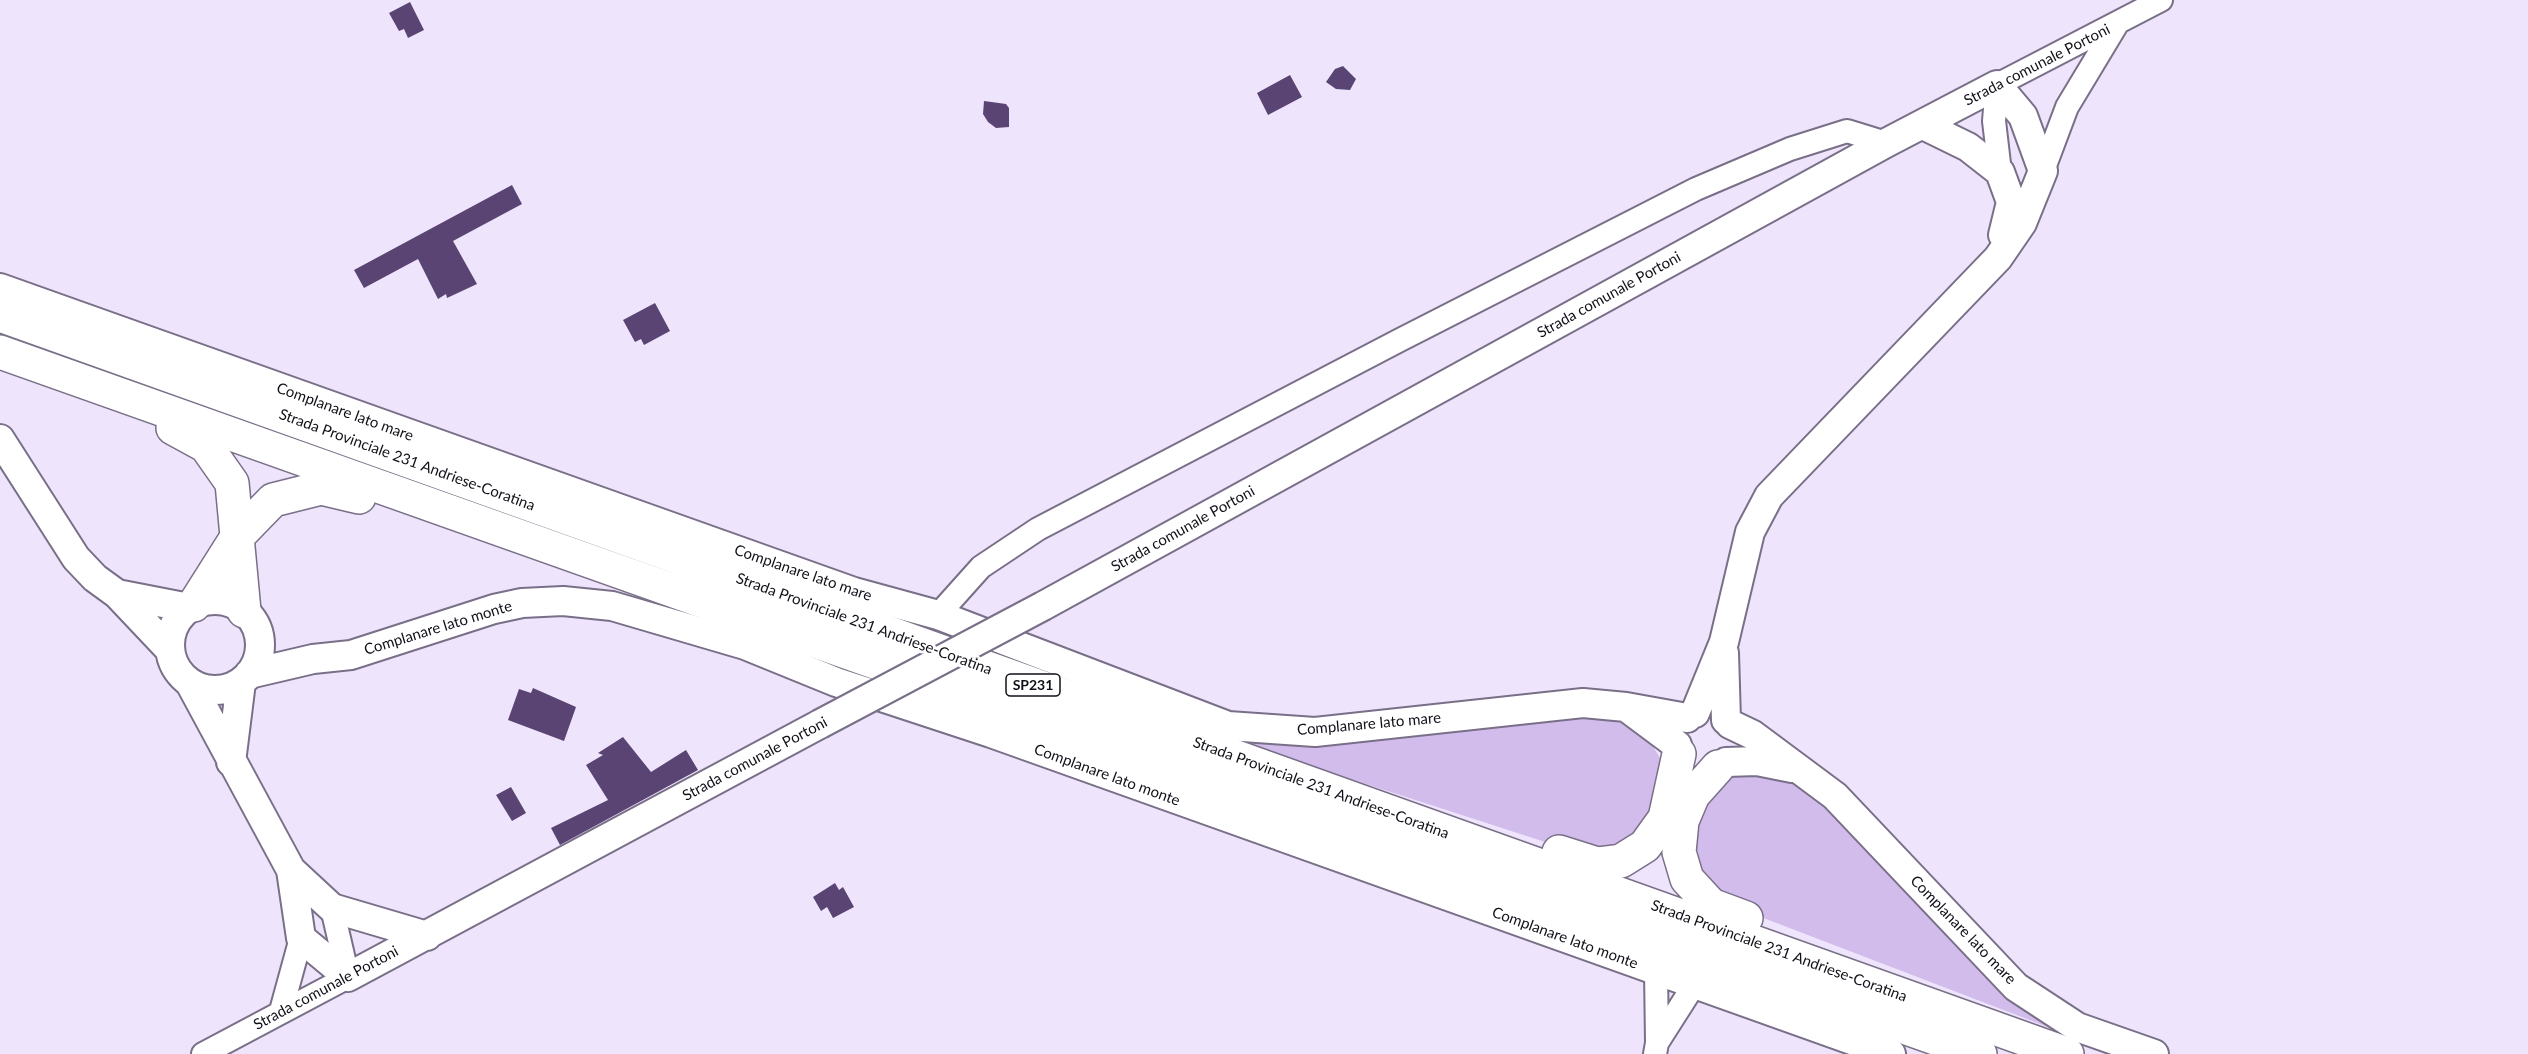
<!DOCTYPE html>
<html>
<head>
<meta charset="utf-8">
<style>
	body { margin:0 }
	canvas { display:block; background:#eee4fb }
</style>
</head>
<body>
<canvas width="2528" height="1054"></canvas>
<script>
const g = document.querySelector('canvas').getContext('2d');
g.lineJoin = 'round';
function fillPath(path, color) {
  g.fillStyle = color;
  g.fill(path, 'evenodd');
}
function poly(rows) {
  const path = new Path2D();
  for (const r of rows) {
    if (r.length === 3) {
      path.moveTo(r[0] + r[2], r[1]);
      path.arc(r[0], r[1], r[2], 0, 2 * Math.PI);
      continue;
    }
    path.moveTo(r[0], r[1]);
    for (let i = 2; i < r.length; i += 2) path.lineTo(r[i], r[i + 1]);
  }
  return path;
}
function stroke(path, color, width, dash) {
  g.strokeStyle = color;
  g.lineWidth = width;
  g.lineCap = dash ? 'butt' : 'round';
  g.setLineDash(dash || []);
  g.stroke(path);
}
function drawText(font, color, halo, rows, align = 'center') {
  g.font = font + ' Lato,sans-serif';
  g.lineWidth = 6;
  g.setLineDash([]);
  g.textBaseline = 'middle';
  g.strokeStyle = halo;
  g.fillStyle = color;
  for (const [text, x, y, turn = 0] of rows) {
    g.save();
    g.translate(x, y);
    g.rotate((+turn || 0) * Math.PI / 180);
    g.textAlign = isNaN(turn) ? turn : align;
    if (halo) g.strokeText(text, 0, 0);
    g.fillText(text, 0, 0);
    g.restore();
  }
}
const green = poly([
	[1582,711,1626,720,1646,735,1660,758,1664,787,1636,842,1604,854,1573,851,1227,739,1262,743,1319,743],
	[1761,772,1797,780,2074,1037,1740,909,1712,889,1695,861,1696,831,1707,800,1732,776]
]);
const building = poly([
	[410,2,424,30,408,38,404,29,399,31,389,13],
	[1343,66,1356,79,1350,90,1336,89,1326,82,1335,69],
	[1290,75,1302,97,1268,115,1257,93],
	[984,101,1006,104,1009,108,1009,127,996,128,988,122,983,114],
	[512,185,522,204,453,241,477,284,447,298,446,294,438,299,418,259,364,288,354,270],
	[655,303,670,331,644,345,641,339,635,342,623,320],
	[533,688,576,707,564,741,508,720,519,689,531,693],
	[623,737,651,772,686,750,698,770,560,845,551,828,608,800,586,765,603,755,598,753],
	[511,787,526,813,512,821,496,795],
	[835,883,839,890,843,887,854,907,833,918,827,907,821,911,813,897]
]);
const minor = poly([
	[2043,171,2067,107,2117,24],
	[2000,172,1994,121,1997,85,2161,0],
	[938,615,981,567,1038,529,1400,340,1696,189,1790,149,1847,131,1886,143],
	[281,1011,301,938],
	[1657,1043,1694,985],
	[203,1054,348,977,332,908],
	[1655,1054,1657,1043,1656,971]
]);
const tertiary = poly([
	[1923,125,1968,147,2000,172,2011,202,2003,235],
	[0,288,854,592,938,615,1228,726,1315,732,1583,703,1626,707,1687,718],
	[0,439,76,558,95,578,117,594,169,649],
	[117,594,189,608],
	[215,645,45],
	[1043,606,1886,143,1997,85,2023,116,2043,171,2022,223,1998,258,1769,496,1750,532,1724,642,1695,713],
	[1724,653,1726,720],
	[249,674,313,659,351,655,494,609,522,603,563,601,612,606,745,645,836,682,991,733,1891,1054],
	[190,683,291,870,332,908,427,936],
	[1630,710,1677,745],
	[1730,724,1753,735,1835,796,2016,987,2077,1027,2154,1054],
	[231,762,241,682],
	[1726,762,1757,761,1792,768],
	[291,870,301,938,348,977,820,724]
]);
const trunk = poly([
	[0,315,2067,1054],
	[0,352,1980,1054],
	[173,428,206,446,232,483,244,611],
	[194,605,237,537,273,500,321,488,359,497],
	[1718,767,1693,795,1682,821,1679,852,1687,879,1711,905,1746,918],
	[1559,852,1597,864,1621,861,1645,846,1665,818,1679,754]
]);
const tertiaryBridge = poly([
	[820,724,1043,606]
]);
const shields = [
	[1033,685,54]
];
const shieldNames = [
	["SP231",1033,685]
];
const streetNames = [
	["Strada comunale Portoni",2037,65,-27],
	["Strada comunale Portoni",1609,295,-29],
	["Complanare lato mare",345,412,20],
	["Strada Provinciale 231 Andriese-Coratina",407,460,20],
	["Strada comunale Portoni",1183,529,-29],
	["Complanare lato mare",803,573,19],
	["Strada Provinciale 231 Andriese-Coratina",864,624,20],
	["Complanare lato monte",438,628,-17],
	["Complanare lato mare",1369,724,-5],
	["Strada comunale Portoni",755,759,-28],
	["Complanare lato monte",1107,775,20],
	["Strada Provinciale 231 Andriese-Coratina",1321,788,20],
	["Complanare lato mare",1963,930,46],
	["Complanare lato monte",1565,938,20],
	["Strada Provinciale 231 Andriese-Coratina",1779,951,20],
	["Strada comunale Portoni",326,988,-28]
];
fillPath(green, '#d1bcec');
fillPath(building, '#5a4473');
stroke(minor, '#7a6f88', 26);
stroke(tertiary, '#7a6f88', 32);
stroke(trunk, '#7a6f88', 36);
stroke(minor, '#fff', 22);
stroke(tertiary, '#fff', 28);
stroke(trunk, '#fff', 33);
stroke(tertiaryBridge, '#7a6f88', 32, []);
stroke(tertiaryBridge, '#fff', 28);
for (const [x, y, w] of shields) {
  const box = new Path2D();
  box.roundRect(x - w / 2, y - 11, w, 22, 4.5);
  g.fillStyle = '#fff';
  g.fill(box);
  stroke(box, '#130f19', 1.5);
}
drawText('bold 14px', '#130f19', null, shieldNames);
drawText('15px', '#130f19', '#fff', streetNames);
</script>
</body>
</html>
